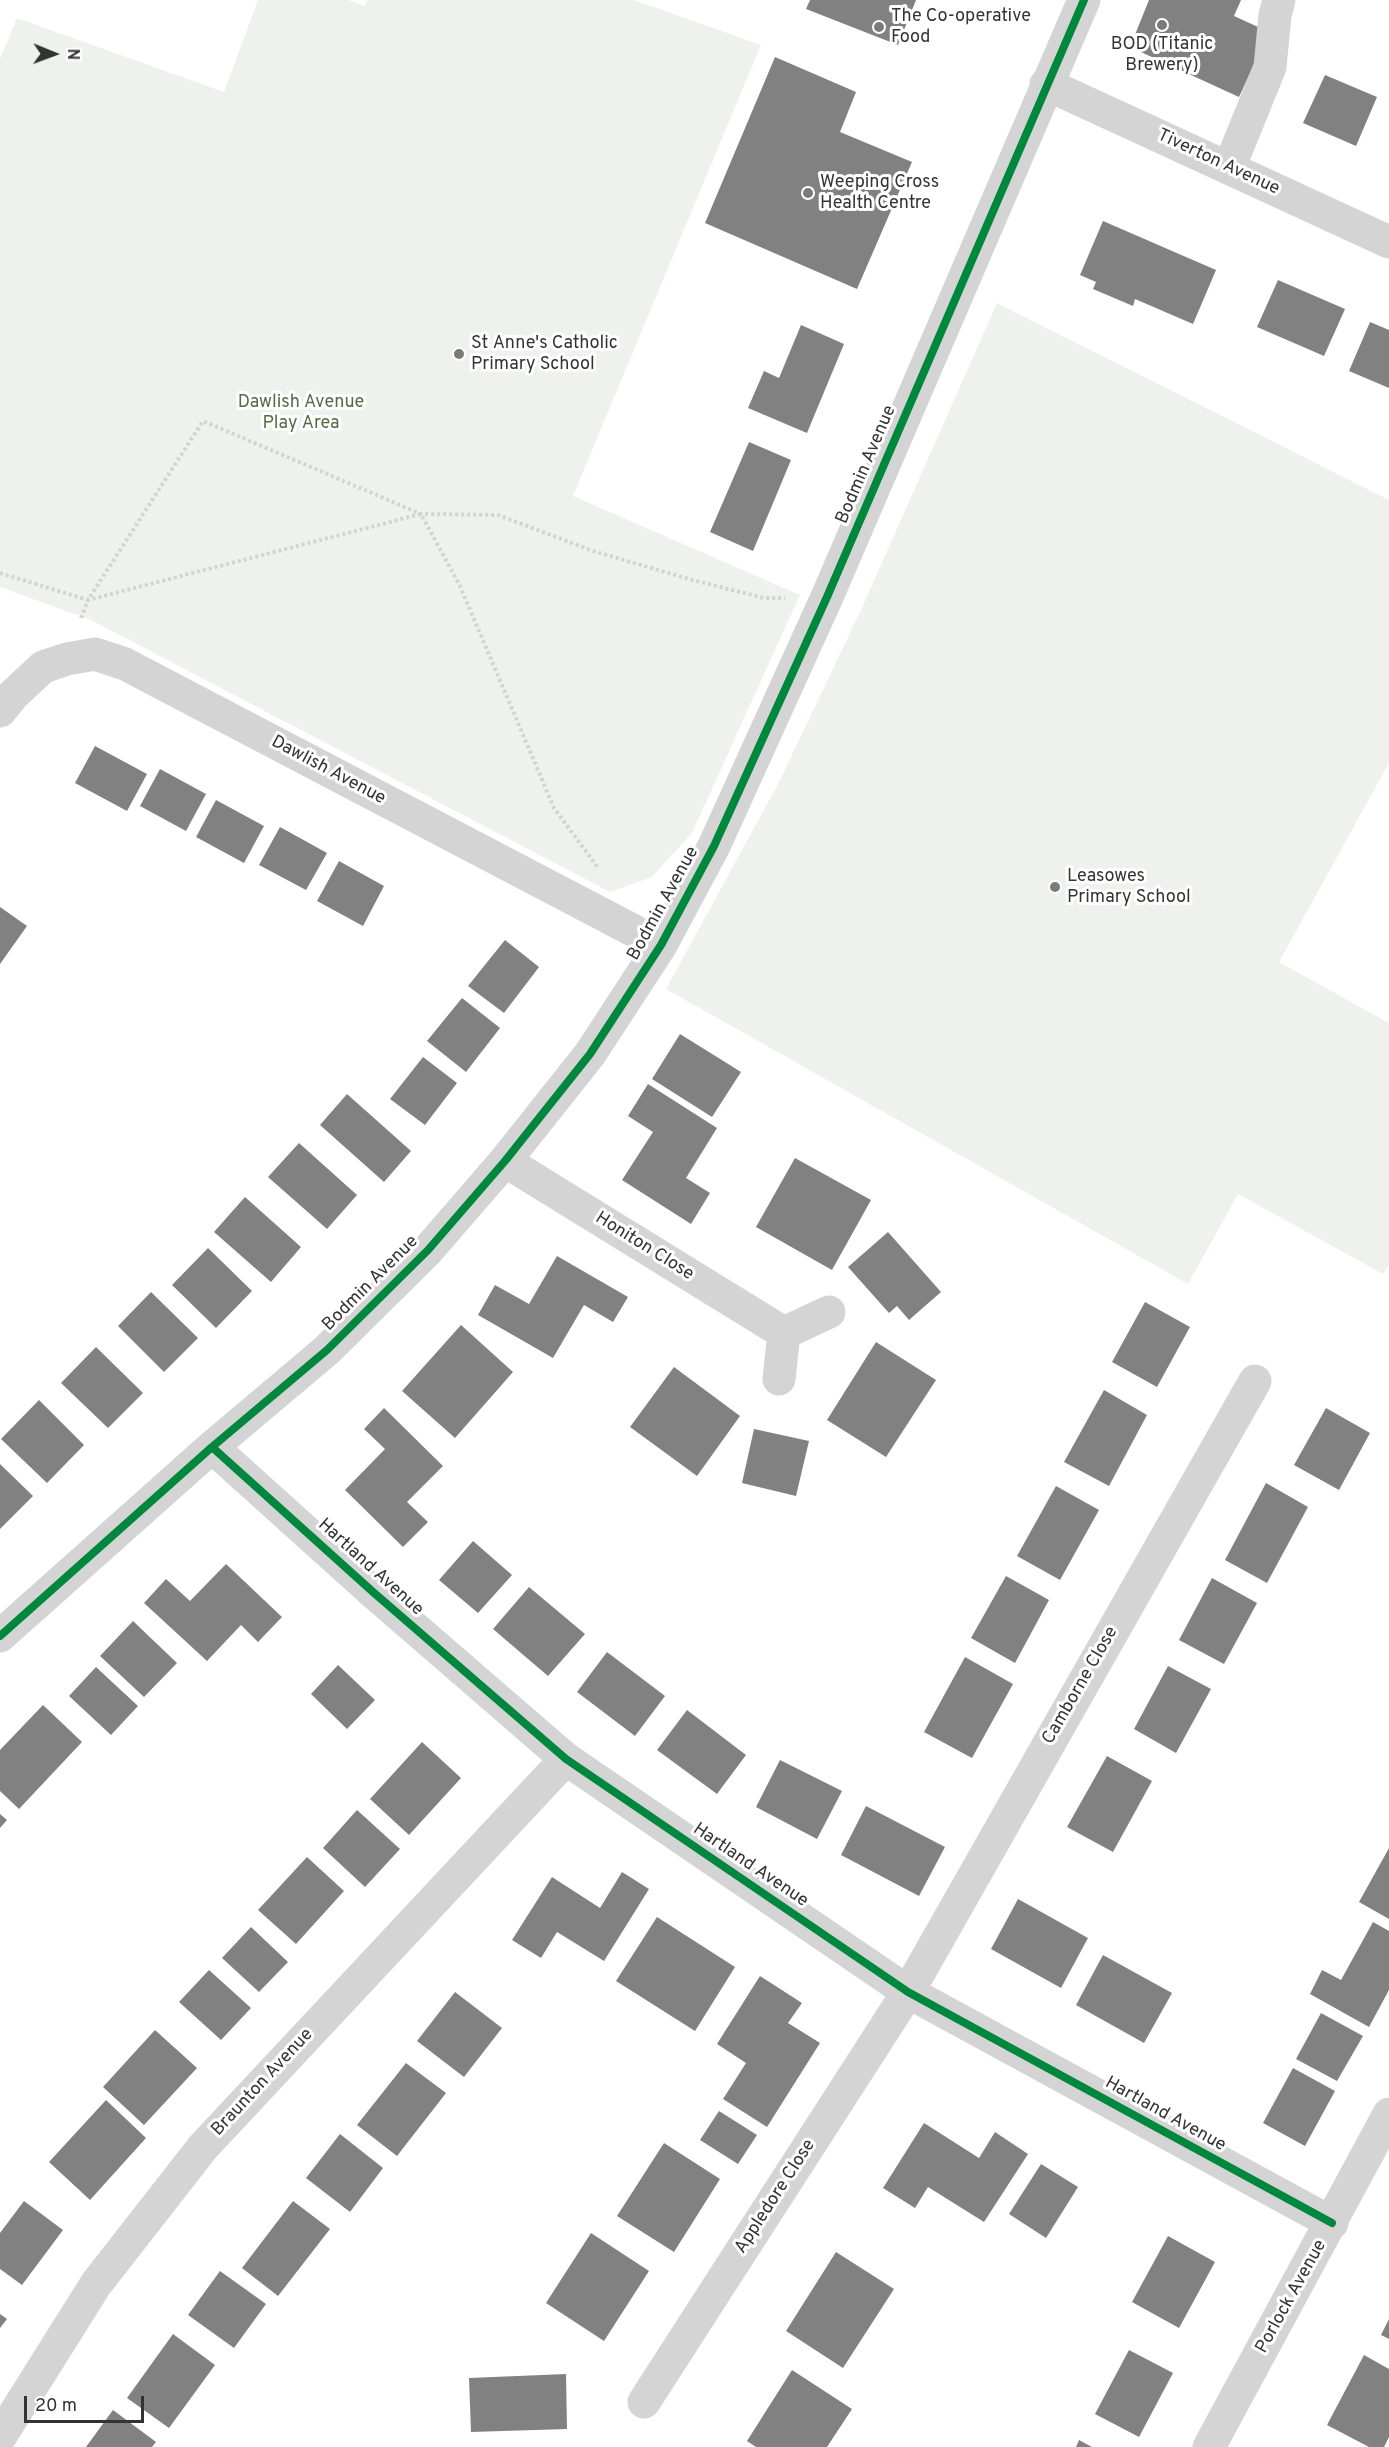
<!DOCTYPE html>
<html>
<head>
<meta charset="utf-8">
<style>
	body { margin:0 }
	#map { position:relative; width:1389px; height:2447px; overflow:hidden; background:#fff; font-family:Overpass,sans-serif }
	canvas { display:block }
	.north { position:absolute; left:24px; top:24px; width:60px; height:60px; -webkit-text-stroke:4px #fff; paint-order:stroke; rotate:91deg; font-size:16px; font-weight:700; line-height:24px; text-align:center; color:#333 }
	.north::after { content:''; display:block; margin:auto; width:21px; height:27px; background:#333; clip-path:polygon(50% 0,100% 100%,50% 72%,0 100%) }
	.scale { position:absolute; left:24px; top:2396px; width:120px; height:27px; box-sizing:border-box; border:3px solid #333; border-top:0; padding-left:8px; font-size:18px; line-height:21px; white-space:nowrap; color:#333; -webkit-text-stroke:4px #fff; paint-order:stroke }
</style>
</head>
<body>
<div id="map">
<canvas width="1389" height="2447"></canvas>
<div class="north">N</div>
<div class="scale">20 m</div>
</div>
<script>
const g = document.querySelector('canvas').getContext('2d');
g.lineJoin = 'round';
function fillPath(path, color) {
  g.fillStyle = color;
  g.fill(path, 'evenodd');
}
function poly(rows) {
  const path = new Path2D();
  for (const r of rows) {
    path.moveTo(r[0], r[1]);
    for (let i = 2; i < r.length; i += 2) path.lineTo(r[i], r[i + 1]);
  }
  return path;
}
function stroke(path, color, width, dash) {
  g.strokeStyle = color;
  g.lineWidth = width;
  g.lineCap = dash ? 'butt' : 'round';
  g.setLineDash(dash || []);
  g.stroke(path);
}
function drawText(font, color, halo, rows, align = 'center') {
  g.font = font + ' Overpass,sans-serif';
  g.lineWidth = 6;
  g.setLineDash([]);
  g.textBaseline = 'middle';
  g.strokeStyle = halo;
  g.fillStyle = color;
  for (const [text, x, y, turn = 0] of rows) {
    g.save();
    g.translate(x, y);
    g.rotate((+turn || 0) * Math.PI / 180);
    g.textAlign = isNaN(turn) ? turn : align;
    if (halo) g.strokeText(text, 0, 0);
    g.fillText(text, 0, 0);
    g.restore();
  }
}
const green = poly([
	[258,0,348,0,365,6,367,0,634,0,761,45,573,496,800,595,692,833,652,877,610,892,91,620,0,587,0,59,17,18,224,92],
	[997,303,1389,500,1389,763,1279,962,1389,1023,1389,1264,1383,1274,1238,1194,1188,1284,666,989,778,784,861,610]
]);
const building = poly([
	[810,0,916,0,898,45,806,9],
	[1149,0,1241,0,1234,16,1269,32,1239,97,1130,47],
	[775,57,856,92,840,132,912,162,857,289,705,223],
	[1325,75,1377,97,1356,146,1303,123],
	[1103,221,1216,270,1193,324,1135,299,1133,306,1093,289,1096,282,1080,275],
	[1278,280,1345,309,1324,356,1257,327],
	[1370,322,1389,330,1389,388,1349,371],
	[801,325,844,344,807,433,748,408,764,371,779,378],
	[749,442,791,460,753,551,710,532],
	[95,746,147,774,127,811,75,783],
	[160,769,206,794,186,831,140,806],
	[216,800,264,826,244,863,196,837],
	[280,827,327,853,306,890,259,865],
	[339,861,384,886,363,926,317,901],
	[0,907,27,926,0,964],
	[505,940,539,967,504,1013,468,986],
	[462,998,500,1028,466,1072,427,1041],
	[680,1034,741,1072,712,1117,652,1079],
	[423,1057,457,1083,425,1125,390,1099],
	[648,1084,717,1128,686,1178,710,1193,691,1224,622,1180,653,1132,628,1116],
	[347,1094,411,1151,384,1182,320,1125],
	[299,1143,357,1195,327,1229,268,1177],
	[795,1158,871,1200,832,1270,756,1227],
	[245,1197,301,1247,271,1282,214,1232],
	[888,1232,941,1292,909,1320,897,1306,889,1313,848,1267],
	[208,1248,252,1291,216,1328,172,1285],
	[557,1256,628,1297,613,1322,584,1305,553,1358,478,1315,495,1285,529,1304],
	[151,1292,198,1338,164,1372,118,1326],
	[1145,1302,1190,1327,1157,1387,1112,1362],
	[461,1325,513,1372,455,1438,402,1391],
	[876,1342,936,1380,886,1457,827,1420],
	[96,1347,143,1393,108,1428,61,1383],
	[674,1367,740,1416,697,1476,630,1427],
	[1104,1390,1147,1415,1109,1486,1064,1462],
	[39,1400,84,1445,47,1483,1,1439],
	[384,1408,443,1466,407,1502,428,1522,403,1547,345,1490,385,1449,364,1429],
	[1326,1408,1370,1433,1339,1490,1294,1465],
	[754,1429,809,1441,796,1496,742,1483],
	[0,1464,33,1496,0,1529],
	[1266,1483,1308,1507,1267,1583,1225,1560],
	[1056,1486,1099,1510,1060,1580,1017,1556],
	[473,1541,512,1575,478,1613,439,1580],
	[226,1564,282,1617,258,1642,241,1625,207,1661,144,1603,166,1579,190,1601],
	[1006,1576,1049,1600,1015,1663,971,1638],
	[1212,1578,1257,1603,1224,1664,1179,1640],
	[529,1587,585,1634,548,1676,493,1629],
	[133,1621,177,1663,144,1697,100,1656],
	[607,1652,665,1696,635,1736,577,1692],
	[965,1657,1013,1684,972,1758,924,1732],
	[338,1665,375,1700,347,1729,311,1694],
	[1168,1666,1211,1689,1176,1753,1134,1729],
	[96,1667,138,1706,111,1735,69,1696],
	[43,1705,82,1742,19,1809,0,1791,0,1750],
	[687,1710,746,1755,717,1794,657,1750],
	[422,1742,461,1778,409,1835,370,1799],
	[1107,1756,1152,1781,1113,1852,1067,1827],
	[780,1760,842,1791,817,1839,756,1807],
	[866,1806,945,1847,919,1896,841,1855],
	[357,1810,400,1849,365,1887,323,1848],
	[0,1814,7,1820,0,1828],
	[1389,1848,1389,1919,1359,1902],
	[307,1857,344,1891,296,1944,258,1910],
	[622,1872,649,1889,604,1961,557,1932,541,1958,512,1940,552,1877,600,1908],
	[1018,1899,1088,1938,1061,1988,991,1949],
	[657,1917,735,1967,695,2031,616,1981],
	[1373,1922,1389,1931,1389,1990,1369,2027,1310,1994,1322,1970,1341,1980],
	[251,1927,288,1962,259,1992,222,1958],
	[1103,1955,1172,1993,1144,2043,1076,2005],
	[209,1970,251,2008,221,2040,179,2002],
	[760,1976,802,2003,788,2023,820,2043,767,2127,723,2099,746,2063,717,2044],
	[455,1992,502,2028,464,2077,417,2041],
	[1321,2013,1363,2036,1337,2081,1296,2059],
	[155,2030,197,2068,144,2125,103,2087],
	[406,2063,446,2093,397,2156,357,2125],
	[1293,2068,1335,2091,1305,2146,1263,2123],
	[106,2100,146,2138,90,2200,49,2162],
	[719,2111,757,2135,738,2164,700,2140],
	[924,2123,979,2158,995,2132,1028,2154,984,2222,928,2187,915,2208,883,2188],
	[340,2134,383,2168,350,2212,306,2178],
	[664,2143,720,2179,674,2252,617,2216],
	[1041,2164,1078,2187,1046,2238,1009,2214],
	[24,2201,63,2230,22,2285,0,2269,0,2233],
	[293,2201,330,2229,278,2296,242,2268],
	[591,2233,649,2271,604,2341,546,2303],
	[1168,2236,1215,2262,1179,2328,1132,2302],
	[836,2252,894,2289,843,2368,786,2331],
	[220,2271,266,2304,234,2348,188,2315],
	[0,2314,7,2319,0,2328],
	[1389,2319,1389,2339,1381,2335],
	[173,2334,215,2365,169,2428,127,2398],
	[1129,2350,1173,2373,1139,2437,1095,2414],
	[1364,2355,1389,2369,1389,2437,1384,2447,1369,2447,1327,2425],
	[792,2370,852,2409,827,2447,756,2447,747,2441],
	[566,2374,567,2429,471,2432,469,2378],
	[113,2410,156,2442,152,2447,86,2447],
	[1079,2440,1092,2447,1076,2447]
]);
const path = poly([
	[0,573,88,600,203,421,421,514,498,515,593,551,689,579,764,598,785,598],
	[81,618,88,600,421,514,460,586,554,808,599,869]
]);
const minor = poly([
	[1046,84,1389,242],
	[1229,168,1270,67,1275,15,1279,0],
	[0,711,13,695,43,667,67,659,95,654,125,664,661,945],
	[505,1161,784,1333],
	[779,1379,784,1333,829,1312],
	[212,1447,373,1592,566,1759,908,1992,1332,2223],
	[0,1636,212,1447,327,1350,428,1250,505,1161,590,1054,661,945,714,846,827,597,1084,0],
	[644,2402,908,1992,1255,1381],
	[0,2437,96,2284,203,2147,566,1759],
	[1209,2447,1389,2114]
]);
const cycleway = poly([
	[212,1447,373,1592,566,1759,908,1992,1332,2223],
	[0,1636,212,1447,327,1350,428,1250,505,1161,590,1054,661,945,714,846,827,597,1084,0]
]);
const markers = [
	[1162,25,6,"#7a7a7a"],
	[879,27,6,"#7a7a7a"],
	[808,193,6,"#7a7a7a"],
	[459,354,6,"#7a7a7a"],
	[1055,887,6,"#7a7a7a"]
];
const poiNames = [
	["The Co-operative",891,17],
	["Food",891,38],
	["BOD (Titanic",1162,45,"center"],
	["Brewery)",1162,66,"center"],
	["Weeping Cross",820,183],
	["Health Centre",820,204],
	["St Anne's Catholic",471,344],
	["Primary School",471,365],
	["Leasowes",1067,877],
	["Primary School",1067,898]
];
const streetNames = [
	["Tiverton Avenue",1218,163,25],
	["Bodmin Avenue",867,465,-67],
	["Dawlish Avenue",328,771,28],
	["Bodmin Avenue",664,904,-61],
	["Honiton Close",644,1247,32],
	["Bodmin Avenue",371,1284,-45],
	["Hartland Avenue",370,1568,42],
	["Camborne Close",1081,1686,-60],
	["Hartland Avenue",750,1866,34],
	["Braunton Avenue",263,2083,-47],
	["Hartland Avenue",1165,2115,29],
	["Appledore Close",776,2197,-57],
	["Porlock Avenue",1292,2297,-61]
];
const parkNames = [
	["Dawlish Avenue",301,403],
	["Play Area",301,424]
];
fillPath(green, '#eff2ec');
fillPath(building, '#818181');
stroke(path, '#d3d3d3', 4, [3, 3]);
stroke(minor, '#d4d4d4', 33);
stroke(cycleway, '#00873e', 8);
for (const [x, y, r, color] of markers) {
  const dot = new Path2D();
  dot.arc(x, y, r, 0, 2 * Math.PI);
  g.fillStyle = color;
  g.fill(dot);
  stroke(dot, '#fff', 2);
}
drawText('18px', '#333', '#fff', poiNames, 'left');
drawText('18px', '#333', '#fff', streetNames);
drawText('18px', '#556b43', '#fff', parkNames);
</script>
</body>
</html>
